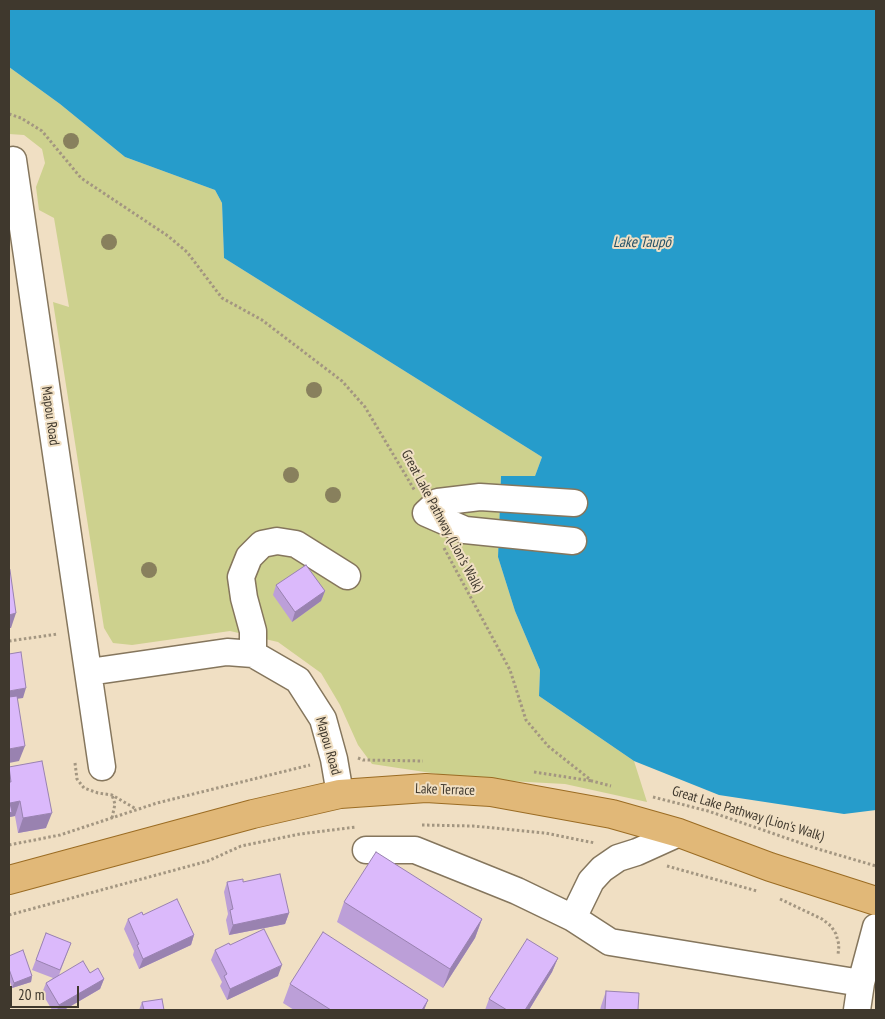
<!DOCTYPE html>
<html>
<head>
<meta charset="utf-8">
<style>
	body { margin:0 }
	#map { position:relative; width:885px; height:1019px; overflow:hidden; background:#f0dfc3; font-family:"PT Sans Narrow",sans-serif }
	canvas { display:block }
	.frame { position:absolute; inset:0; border:10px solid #3f382d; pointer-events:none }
	.scale { position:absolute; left:10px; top:986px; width:69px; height:22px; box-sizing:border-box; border:2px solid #3f382d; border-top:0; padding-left:6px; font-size:15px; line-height:18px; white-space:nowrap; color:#3f382d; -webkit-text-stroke:4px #f0dfc3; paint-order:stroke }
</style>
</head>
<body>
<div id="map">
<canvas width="885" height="1019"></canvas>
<div class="frame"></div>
<div class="scale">20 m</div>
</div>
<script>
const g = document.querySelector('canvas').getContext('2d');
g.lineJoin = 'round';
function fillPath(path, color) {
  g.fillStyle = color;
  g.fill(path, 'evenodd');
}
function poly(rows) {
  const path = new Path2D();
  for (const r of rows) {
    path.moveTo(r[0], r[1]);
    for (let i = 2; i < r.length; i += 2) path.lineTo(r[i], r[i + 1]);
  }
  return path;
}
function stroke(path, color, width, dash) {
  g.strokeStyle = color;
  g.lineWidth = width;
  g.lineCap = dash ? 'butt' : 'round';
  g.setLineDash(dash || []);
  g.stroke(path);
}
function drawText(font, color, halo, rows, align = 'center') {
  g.font = font + ' "PT Sans Narrow",sans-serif';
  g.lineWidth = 4;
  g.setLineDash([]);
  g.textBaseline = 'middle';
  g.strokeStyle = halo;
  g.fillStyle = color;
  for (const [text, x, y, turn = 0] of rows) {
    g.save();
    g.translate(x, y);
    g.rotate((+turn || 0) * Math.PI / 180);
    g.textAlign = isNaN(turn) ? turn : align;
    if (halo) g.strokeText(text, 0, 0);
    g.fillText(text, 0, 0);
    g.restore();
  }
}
const green = poly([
	[9,67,60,104,125,157,215,190,222,203,224,258,542,457,535,476,501,476,498,557,515,611,540,670,539,696,634,761,647,802,565,784,471,779,372,764,358,745,340,705,321,673,278,642,230,631,132,645,113,643,104,628,53,302,69,307,54,218,39,210,36,187,45,163,42,149,24,135,9,134]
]);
const water = poly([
	[9,9,876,9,876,810,844,814,719,795,634,761,539,696,540,670,515,611,498,557,501,476,535,476,542,457,224,258,222,203,215,190,125,157,60,104,9,67]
]);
const path = poly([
	[9,114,21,118,42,131,81,178,168,236,187,252,222,298,262,320,342,381,365,407,415,491],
	[444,548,510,670,526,720,548,746,592,781,611,786],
	[9,641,58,634],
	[358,758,363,760,423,761],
	[75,763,77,779,84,788,98,793,112,795,136,809],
	[534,772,592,781],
	[653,797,708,811,818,849,876,866],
	[112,818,115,804,112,795],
	[422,825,473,826,545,833,595,843],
	[9,845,60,835,157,803,310,765],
	[667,866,757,891],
	[780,899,822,919,831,926,836,934,839,945,838,955],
	[9,915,208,861,241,846,300,834,356,827]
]);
const minor = poly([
	[13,160,102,767],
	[573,541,465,530,426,513,438,502,480,497,574,503],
	[253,654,253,631,244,598,241,577,249,557,262,544,277,541,296,544,347,576],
	[89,672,227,652,253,654,298,680,323,719,334,759,340,794],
	[366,850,415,850,517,891,573,918,610,942,861,983],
	[573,918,591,881,602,869,618,858,637,852,679,833],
	[857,1010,861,983,876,927]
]);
const major = poly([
	[9,880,253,814,340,794,426,788,491,792,612,814,679,833,770,867,876,901]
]);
const trees = [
	[71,141],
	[109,242],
	[314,390],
	[291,475],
	[333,495],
	[149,570]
];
const wall = poly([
	[276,585,325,591,321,601,292,622,273,595],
	[9,767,46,828,18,833,15,816,10,817,9,820],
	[227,882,243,882,289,913,285,924,229,935,226,920,228,914,224,892],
	[344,902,482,919,475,938,443,988,337,922],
	[143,915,194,935,191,945,139,969,133,955,134,951,124,929,128,919],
	[46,933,71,943,59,975,90,973,104,979,100,989,64,1010,52,1010,42,993,46,983,53,978,32,970],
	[230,945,278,976,227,1000,220,986,222,982,211,960,215,950],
	[9,956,32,976,31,982,12,988,9,979],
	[558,958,552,972,529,1010,485,1010,489,999],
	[290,984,428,1000,424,1010,294,1010,283,1003],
	[606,991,638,1010,600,1010,601,1006],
	[142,1002,164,1010,139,1010]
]);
const shadedWall = poly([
	[325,591,321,601,292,622,295,612],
	[16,613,11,628,9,628,9,615],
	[26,688,23,698,9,700,9,691],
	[25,746,19,761,9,763,9,749],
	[20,801,15,816,10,817,9,820,9,807,10,803],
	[52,813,46,828,18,833,23,818],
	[289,913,285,924,229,935,233,925],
	[482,919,475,938,443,988,450,969],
	[194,935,191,945,139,969,143,959],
	[558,958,552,972,529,1010,525,1010],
	[282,965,278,976,227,1000,230,989],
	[32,976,31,982,12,988,14,983],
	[104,979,100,989,64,1010,57,1010,59,1005],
	[428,1000,424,1010,422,1010]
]);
const building = poly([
	[306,565,325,591,295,612,276,585,306,565],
	[10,570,16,613,9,615,9,571,10,570],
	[21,652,26,688,9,691,9,654,21,652],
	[17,696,25,746,9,749,9,697,17,696],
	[42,761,52,813,23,818,20,801,10,803,12,812,9,813,9,782,11,782,9,767,42,761],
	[376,852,482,919,450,969,344,902,376,852],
	[280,874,289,913,233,925,230,910,233,909,227,882,243,879,243,882,280,874],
	[177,899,194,935,143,959,137,945,139,944,128,919,142,912,143,915,177,899],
	[264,929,282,965,230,989,224,976,227,974,215,950,229,943,230,945,264,929],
	[323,932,428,1000,422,1010,331,1010,290,984,323,932],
	[46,933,71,943,60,970,36,960,46,933],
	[527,939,558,958,525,1010,507,1010,489,999,527,939],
	[23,950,32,976,14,983,9,969,9,956,23,950],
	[83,961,90,973,98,968,104,979,59,1005,46,983,83,961],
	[606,991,639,993,638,1010,605,1010,606,991],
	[162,999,164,1010,144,1010,142,1002,162,999]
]);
const streetNames = [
	["Mapou Road",50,416,82],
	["Great Lake Pathway (Lion's Walk)",442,521,62],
	["Mapou Road",328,746,74],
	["Lake Terrace",445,790,2],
	["Great Lake Pathway (Lion's Walk)",748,814,17]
];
const waterNames = [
	["Lake Taupō",642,243]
];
fillPath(green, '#cdd18e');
fillPath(water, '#269ccb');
stroke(minor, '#85765d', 29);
stroke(major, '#9b6c23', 30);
stroke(path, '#a39681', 3, [2.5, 2.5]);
stroke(minor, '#fff', 26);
stroke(major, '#e1b878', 28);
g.fillStyle = '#88805d';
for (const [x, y] of trees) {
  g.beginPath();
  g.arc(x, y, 8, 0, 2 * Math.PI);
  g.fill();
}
fillPath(wall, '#bc9fd8');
fillPath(shadedWall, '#9982b0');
fillPath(building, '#dbb9fb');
stroke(building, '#9982b0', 1);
drawText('14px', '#3f382d', '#f0dfc3', streetNames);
drawText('italic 15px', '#265368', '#f0dfc3', waterNames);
</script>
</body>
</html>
